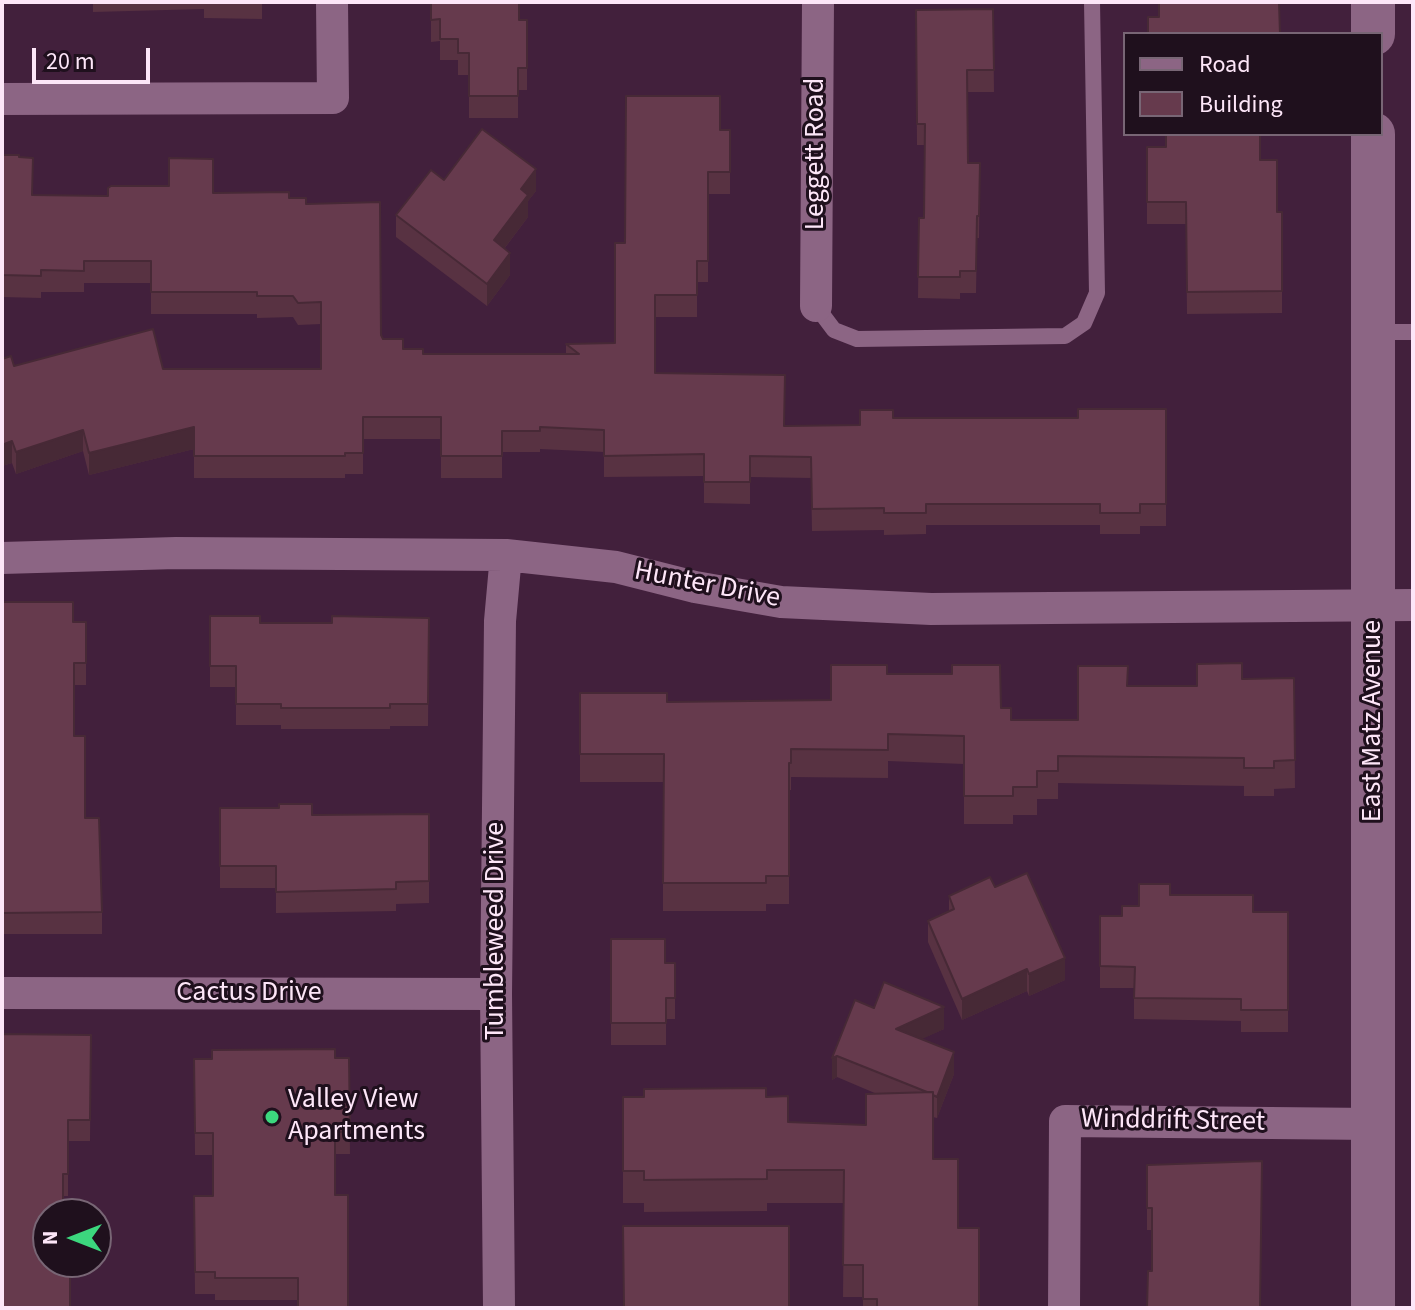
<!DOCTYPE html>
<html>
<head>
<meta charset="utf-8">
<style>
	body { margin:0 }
	#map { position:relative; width:1415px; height:1310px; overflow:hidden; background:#42203c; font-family:"Source Sans 3",sans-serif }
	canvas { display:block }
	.frame { position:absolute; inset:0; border:4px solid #fde6f8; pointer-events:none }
	.legend { position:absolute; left:1123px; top:32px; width:260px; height:104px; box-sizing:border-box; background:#1f101d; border:2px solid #786675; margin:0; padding:10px 14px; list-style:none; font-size:24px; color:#fde6f8 }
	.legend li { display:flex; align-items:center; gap:16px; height:40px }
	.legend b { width:40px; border:2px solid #786675 }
	.north { position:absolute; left:32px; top:1198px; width:80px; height:80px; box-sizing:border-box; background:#1f101d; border:2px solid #786675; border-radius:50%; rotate:270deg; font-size:22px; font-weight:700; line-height:32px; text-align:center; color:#fde6f8 }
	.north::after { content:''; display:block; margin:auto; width:28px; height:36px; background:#3cd77e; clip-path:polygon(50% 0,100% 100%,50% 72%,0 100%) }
	.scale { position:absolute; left:32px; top:48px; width:118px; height:36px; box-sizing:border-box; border:4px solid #fde6f8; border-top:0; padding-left:10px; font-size:24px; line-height:28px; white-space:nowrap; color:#fde6f8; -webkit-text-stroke:6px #1f101d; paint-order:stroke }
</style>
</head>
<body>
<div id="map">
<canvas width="1415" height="1310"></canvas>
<div class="frame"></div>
<ul class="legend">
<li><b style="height:10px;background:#8c6584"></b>Road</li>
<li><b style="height:22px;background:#663a4d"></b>Building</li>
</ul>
<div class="north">N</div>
<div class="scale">20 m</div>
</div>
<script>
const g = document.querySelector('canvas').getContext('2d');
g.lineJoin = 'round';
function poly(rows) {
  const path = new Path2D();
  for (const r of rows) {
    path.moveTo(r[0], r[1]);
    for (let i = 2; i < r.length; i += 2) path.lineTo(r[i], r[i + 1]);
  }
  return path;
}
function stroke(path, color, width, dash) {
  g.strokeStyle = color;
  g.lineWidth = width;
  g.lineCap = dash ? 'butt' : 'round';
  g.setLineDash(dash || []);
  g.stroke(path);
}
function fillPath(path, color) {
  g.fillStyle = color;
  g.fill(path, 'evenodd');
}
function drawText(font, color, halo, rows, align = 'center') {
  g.font = font + ' "Source Sans 3",sans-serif';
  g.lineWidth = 6;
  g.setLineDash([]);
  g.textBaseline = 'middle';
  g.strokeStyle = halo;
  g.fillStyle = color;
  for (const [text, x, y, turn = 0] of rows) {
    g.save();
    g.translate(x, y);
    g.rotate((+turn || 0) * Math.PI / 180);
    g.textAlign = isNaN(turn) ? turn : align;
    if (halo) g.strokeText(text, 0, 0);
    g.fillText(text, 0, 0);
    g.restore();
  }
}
const lane = poly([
	[816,306,834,330,857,339,1065,336,1084,323,1097,293,1092,2],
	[1375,332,1413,332]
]);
const street = poly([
	[2,99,333,98,332,2],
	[816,306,818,2],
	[2,558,176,553,506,555,616,567,695,587,781,602,931,609,1413,605],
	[2,993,496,994],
	[499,1308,496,994,500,621,506,555],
	[1064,1308,1065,1121,1373,1124]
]);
const secondary = poly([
	[1373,2,1373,34],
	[1373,1308,1373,134]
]);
const wall = poly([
	[38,2,262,2,262,19,204,18,204,9,93,12,93,2],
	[431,2,519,20,527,20,527,90,518,90,518,118,469,118,469,75,458,75,458,60,440,60,440,41,431,42],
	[993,9,994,92,967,92,968,163,980,163,979,238,977,238,976,293,960,293,960,299,918,298,919,218,924,218,924,145,917,145,916,10],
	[720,130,730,130,730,194,708,194,708,282,697,282,697,317,655,317,655,373,784,426,860,425,893,418,1078,418,1166,409,1166,526,1140,526,1140,534,1100,534,1100,525,926,525,926,534,884,535,884,530,812,531,811,478,750,477,750,504,704,503,704,476,604,477,604,452,540,449,540,452,502,452,502,478,441,478,441,439,363,439,363,474,345,474,345,478,194,478,194,449,89,475,83,451,16,474,12,463,2,466,14,366,163,369,321,369,321,324,298,325,293,317,257,318,257,314,151,314,151,283,84,283,84,292,41,292,41,298,2,297,2,155,19,157,33,195,108,196,213,193,289,198,306,204,383,339,403,349,423,354,566,354,566,344,615,343,625,243],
	[1147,147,1260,160,1277,212,1282,212,1282,313,1187,314,1186,224,1147,224],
	[444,180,536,191,528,201,528,217,504,249,510,275,487,306,396,237,396,215],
	[2,602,73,622,86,622,86,685,74,685,74,736,85,818,102,912,102,934,2,934],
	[210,616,260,623,332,623,429,618,428,726,390,726,390,729,281,729,281,725,236,725,236,687,210,687],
	[887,674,1001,708,1011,720,1078,720,1128,686,1197,686,1242,679,1294,678,1295,788,1274,789,1274,796,1244,796,1244,786,1058,783,1058,799,1037,799,1037,815,1013,815,1013,824,964,824,964,764,888,761,888,778,791,777,791,790,789,790,789,904,766,904,766,911,663,911,663,782,580,782,580,693,667,702,831,700],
	[220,808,312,815,429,814,429,903,396,904,396,911,276,913,276,888,220,888],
	[1170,895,1253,912,1288,912,1288,1032,1241,1032,1241,1021,1134,1019,1134,988,1100,988,1100,916,1122,916,1139,906],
	[949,896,1065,980,1029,996,1027,991,962,1020,928,942,928,921,949,911],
	[611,939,665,963,675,963,675,1019,666,1019,666,1045,611,1045],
	[874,1008,944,1029,921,1039,954,1074,937,1118,933,1117,933,1159,958,1228,979,1308,863,1308,863,1297,843,1297,844,1203,767,1203,767,1211,644,1212,644,1203,623,1203,623,1097,766,1097,788,1122,866,1125,877,1094,837,1077,832,1080,832,1058],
	[91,1035,90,1141,68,1141,68,1196,63,1196,2,1308],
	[349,1058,350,1154,335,1154,298,1300,215,1300,215,1294,195,1294,194,1196,213,1196,213,1155,195,1155,194,1059],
	[1262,1161,1152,1230,1147,1230,1147,1165]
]);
const shadedWall = poly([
	[536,169,536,191,528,201,528,217,494,262,494,240,521,189],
	[510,253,510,275,487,306,487,284],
	[194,427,194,449,89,475,89,453],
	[83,430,83,451,16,474,16,452],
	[12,441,12,463,2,466,2,445],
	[1065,958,1065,980,1029,996,1029,974],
	[1027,969,1027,991,962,1020,962,999],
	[944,1007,944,1029,896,1051,896,1029],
	[954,1052,954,1074,937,1118,937,1097],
	[837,1056,837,1077,832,1080,832,1058]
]);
const building = poly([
	[431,2,519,2,519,20,527,20,527,68,518,68,518,96,469,96,469,53,458,53,458,39,440,39,440,19,431,20,431,2],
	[1159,2,1279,2,1280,34,1148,34,1148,17,1159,17,1159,2],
	[993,9,994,70,967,70,968,163,980,163,979,216,977,216,976,271,960,271,960,277,918,277,919,218,924,218,925,124,917,124,916,10,993,9],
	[626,96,720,96,720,130,730,130,730,172,708,172,708,261,697,261,697,295,655,295,655,373,785,375,784,426,860,425,860,410,893,410,893,418,1078,418,1078,409,1166,409,1166,504,1140,504,1140,513,1100,513,1100,504,926,504,926,513,884,513,884,508,812,509,811,457,750,456,750,482,704,482,704,454,604,456,604,430,540,427,540,431,502,431,502,456,441,456,441,417,363,417,363,453,345,453,345,456,194,456,194,427,89,453,83,430,16,452,12,441,2,445,2,359,11,356,14,366,153,329,163,369,321,369,321,302,298,303,293,296,257,296,257,292,151,292,151,261,84,261,84,271,41,270,41,276,2,275,2,155,19,155,19,157,33,158,32,195,108,196,108,188,111,186,169,186,169,158,213,159,213,193,289,192,289,198,306,198,306,204,380,202,381,335,383,339,403,339,403,349,423,349,423,354,579,354,566,344,615,343,615,243,625,243,626,96],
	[482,129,536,169,521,189,528,195,494,240,510,253,487,284,396,215,431,170,444,180,482,129],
	[1166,134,1260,134,1260,160,1277,160,1277,212,1282,212,1282,291,1187,292,1186,202,1147,202,1147,147,1166,147,1166,134],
	[2,602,73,602,73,622,86,622,86,663,74,663,74,736,85,736,85,818,99,818,102,912,2,913,2,602],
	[210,616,260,616,260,623,332,623,332,616,429,618,428,704,390,704,390,708,281,708,281,704,236,704,236,666,210,666,210,616],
	[1242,663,1242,679,1294,678,1295,760,1274,761,1274,768,1244,768,1244,758,1058,756,1058,771,1037,771,1037,787,1013,787,1013,796,964,796,964,736,888,734,888,750,791,749,791,763,789,763,789,876,766,876,766,883,663,883,664,754,580,754,580,693,667,693,667,702,831,700,831,665,887,665,887,674,952,674,952,665,1000,665,1001,708,1011,708,1011,720,1078,720,1078,666,1128,666,1127,686,1197,686,1197,664,1242,663],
	[279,804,312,804,312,815,429,814,429,881,396,882,396,889,276,892,276,866,220,866,220,808,279,808,279,804],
	[1027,873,1065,958,1029,974,1027,969,962,999,928,921,954,909,949,896,990,877,995,887,1027,873],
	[1139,884,1170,884,1170,895,1253,895,1253,912,1288,912,1288,1010,1241,1010,1241,999,1134,998,1135,967,1100,966,1100,916,1122,916,1122,906,1139,906,1139,884],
	[611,939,665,939,665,963,675,963,675,998,666,998,666,1023,611,1023,611,939],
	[884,982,944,1007,896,1029,954,1052,937,1097,933,1095,933,1092,927,1092,837,1056,832,1058,855,1000,874,1008,884,982],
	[2,1034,91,1035,90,1120,68,1120,68,1174,63,1174,63,1214,48,1214,48,1262,70,1262,70,1308,2,1308,2,1034],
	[335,1049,335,1058,349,1058,350,1132,335,1132,335,1195,348,1195,348,1308,298,1308,298,1278,215,1278,215,1272,195,1272,194,1196,213,1196,213,1133,195,1133,194,1059,212,1059,212,1050,335,1049],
	[766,1088,766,1097,788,1096,788,1122,866,1125,866,1094,933,1092,933,1159,958,1159,958,1228,979,1228,979,1308,877,1308,877,1299,863,1299,863,1265,843,1265,844,1170,767,1170,767,1179,644,1180,644,1171,623,1171,623,1097,644,1097,644,1089,766,1088],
	[1262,1161,1260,1308,1147,1308,1148,1271,1152,1271,1152,1208,1147,1208,1147,1165,1262,1161],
	[623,1226,789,1226,789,1308,624,1308,623,1226]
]);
const markers = [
	[272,1117,8,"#3cd77e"]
];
const streetNames = [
	["Leggett Road",817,154,-90],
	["Hunter Drive",707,586,11],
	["East Matz Avenue",1374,721,-90],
	["Tumbleweed Drive",497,931,-90],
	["Cactus Drive",249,994],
	["Winddrift Street",1173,1122,1]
];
const poiNames = [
	["Valley View",288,1101],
	["Apartments",288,1133]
];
stroke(lane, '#8c6584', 16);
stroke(street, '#8c6584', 32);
stroke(secondary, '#8c6584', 44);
fillPath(wall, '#583242');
fillPath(shadedWall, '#472936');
fillPath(building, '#663a4d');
stroke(building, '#472936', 2);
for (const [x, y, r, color] of markers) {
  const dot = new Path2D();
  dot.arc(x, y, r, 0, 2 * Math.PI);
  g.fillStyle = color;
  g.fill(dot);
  stroke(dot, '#1f101d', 3);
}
drawText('28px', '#fde6f8', '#1f101d', streetNames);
drawText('28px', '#fde6f8', '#1f101d', poiNames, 'left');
</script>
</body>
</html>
